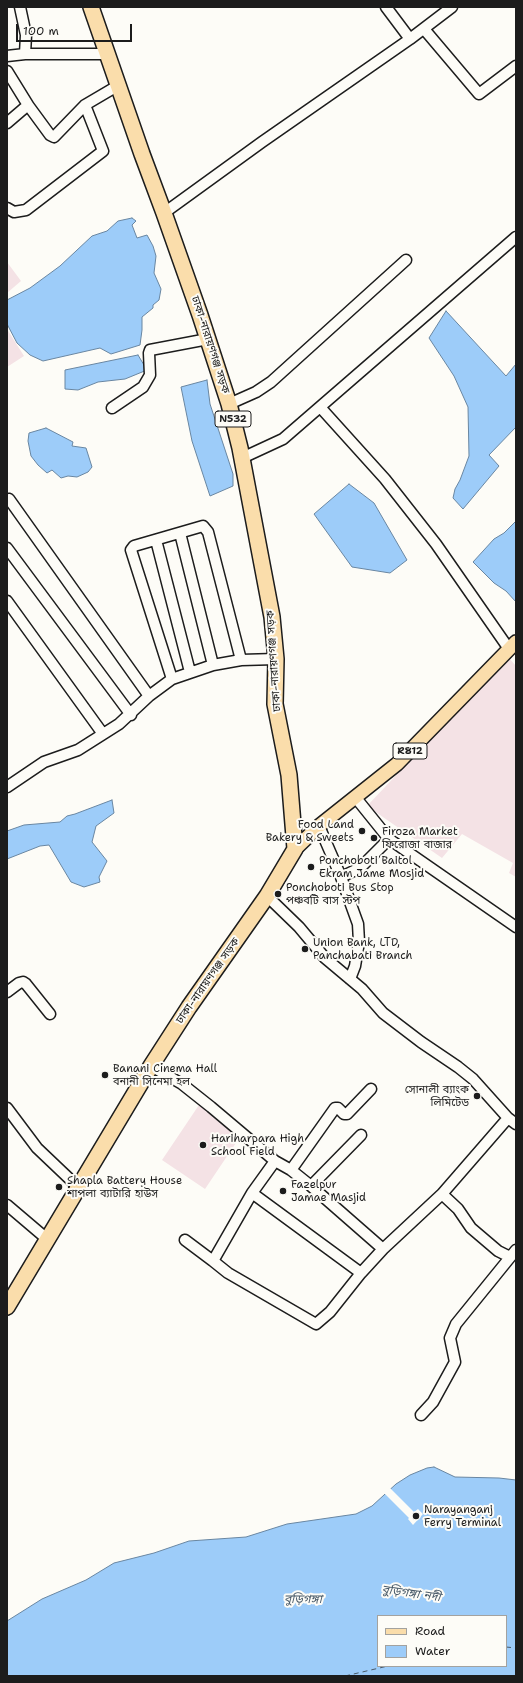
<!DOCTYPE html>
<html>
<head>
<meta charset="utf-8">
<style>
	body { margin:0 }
	#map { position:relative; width:523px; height:1683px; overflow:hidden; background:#fdfcf7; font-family:"Shantell Sans",sans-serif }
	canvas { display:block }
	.frame { position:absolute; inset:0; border:8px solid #1c1c1c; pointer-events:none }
	.legend { position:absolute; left:377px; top:1615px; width:130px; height:52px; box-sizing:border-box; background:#fdfcf7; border:1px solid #a3a29f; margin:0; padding:5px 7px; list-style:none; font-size:12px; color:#1c1c1c }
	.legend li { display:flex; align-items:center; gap:8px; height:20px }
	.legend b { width:20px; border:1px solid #a3a29f }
	.scale { position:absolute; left:16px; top:24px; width:116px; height:18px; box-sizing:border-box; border:2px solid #1c1c1c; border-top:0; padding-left:5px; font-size:12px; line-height:14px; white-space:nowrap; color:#1c1c1c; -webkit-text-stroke:3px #fdfcf7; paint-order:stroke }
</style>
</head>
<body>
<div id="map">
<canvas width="523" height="1683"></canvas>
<div class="frame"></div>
<ul class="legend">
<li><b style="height:5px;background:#faddab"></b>Road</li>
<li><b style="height:11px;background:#9dccf9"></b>Water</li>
</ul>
<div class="scale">100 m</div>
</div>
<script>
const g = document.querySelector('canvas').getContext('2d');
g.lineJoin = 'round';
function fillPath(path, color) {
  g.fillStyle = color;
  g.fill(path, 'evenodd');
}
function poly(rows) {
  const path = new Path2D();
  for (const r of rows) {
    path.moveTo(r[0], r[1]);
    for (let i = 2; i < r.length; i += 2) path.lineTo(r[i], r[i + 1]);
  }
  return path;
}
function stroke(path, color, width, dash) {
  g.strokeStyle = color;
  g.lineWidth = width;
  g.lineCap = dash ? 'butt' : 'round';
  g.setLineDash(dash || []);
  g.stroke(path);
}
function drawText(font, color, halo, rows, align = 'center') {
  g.font = font + ' "Shantell Sans","Noto Sans Bengali",sans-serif';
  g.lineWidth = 4;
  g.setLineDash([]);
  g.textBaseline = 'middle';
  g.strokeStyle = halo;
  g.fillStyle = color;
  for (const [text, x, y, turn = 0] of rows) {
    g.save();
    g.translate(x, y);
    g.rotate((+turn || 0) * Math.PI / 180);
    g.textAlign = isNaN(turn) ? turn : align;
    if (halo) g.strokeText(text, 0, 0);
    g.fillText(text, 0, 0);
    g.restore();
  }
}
const built = poly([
	[7,262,21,281,7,293],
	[7,329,24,356,7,367],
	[508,657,516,666,516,877,509,873,513,863,462,834,442,858,367,806],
	[201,1102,244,1131,205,1189,162,1160]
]);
const water = poly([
	[132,218,136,221,132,225,137,238,147,235,153,246,156,256,154,273,161,289,159,300,153,305,153,308,142,317,142,330,140,345,111,354,100,348,43,361,30,355,17,343,7,324,7,300,30,288,60,266,92,236,107,231,118,221,132,218],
	[446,311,506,376,516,364,516,427,489,455,499,466,463,509,453,498,455,489,460,480,469,456,468,407,454,376,429,338,446,311],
	[138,355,147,370,125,379,98,382,78,390,65,389,65,370,138,355],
	[207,380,210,404,233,474,233,486,210,496,192,441,181,387,207,380],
	[46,428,73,442,72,446,86,448,92,467,88,472,77,477,68,476,61,478,52,470,47,473,38,465,31,456,28,441,29,433,46,428],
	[349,484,374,503,407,560,390,573,352,567,314,514,349,484],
	[516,521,516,602,506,591,494,583,473,562,494,539,504,533,516,521],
	[112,800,114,813,96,826,92,842,107,861,99,877,100,882,84,887,71,882,49,845,40,846,7,859,7,831,24,825,60,822,67,816,75,814,112,800],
	[434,1467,455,1477,499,1478,516,1480,516,1676,7,1676,7,1621,42,1599,86,1580,114,1563,154,1553,189,1541,246,1537,287,1524,356,1514,372,1506,396,1484,410,1475,427,1468,434,1467],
	[378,1616,506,1616,506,1666,378,1666,378,1616]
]);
const pier = poly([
	[390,1488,414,1512,418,1509,423,1514,413,1525,408,1519,409,1518,384,1493]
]);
const ferry = poly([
	[506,1647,516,1648],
	[345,1676,388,1666]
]);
const minor = poly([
	[20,7,26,35,25,54],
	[424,29,479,94,516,66],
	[410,39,452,7],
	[7,56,25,54,108,54],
	[7,71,28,105],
	[7,123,28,105,50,135,54,137,85,105,119,85],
	[7,208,14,212,26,210,103,151,85,105],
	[164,213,262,142,410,39,386,7],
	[229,404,256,392,271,382,406,260],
	[320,407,385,479,436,544,509,649],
	[112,408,143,387,150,375,149,353,150,350,208,339],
	[242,458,283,439,516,237],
	[9,499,149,696],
	[180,533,213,665],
	[156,540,190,672],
	[7,548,131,715],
	[7,601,103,734],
	[172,679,131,550,134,546,203,526,208,532,241,660],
	[7,787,44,762,78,750,119,724,149,696,172,679,213,665,241,660,276,659],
	[356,798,389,839,516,927],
	[319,826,341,877,358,924,359,942,355,966,350,979],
	[341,877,360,868,389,839],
	[267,896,299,927,325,958,362,989,383,1013,421,1042,458,1067,473,1079,508,1118,516,1124],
	[7,992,19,983,23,982,26,984,50,1014],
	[151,1066,182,1084,211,1107,275,1161,291,1170,311,1186,383,1249,442,1194,508,1118],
	[7,1108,37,1148,78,1187],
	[291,1170,335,1108,338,1108,344,1114,347,1114,371,1089],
	[311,1186,361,1135],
	[252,1193,275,1161],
	[442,1194,458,1209,471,1228,498,1251,510,1257],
	[7,1205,47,1239],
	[185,1240,213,1261],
	[361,1273,252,1193,213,1261,228,1273,316,1324,330,1312,361,1273,383,1249],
	[421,1415,433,1402,455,1362,450,1338,456,1324,516,1250]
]);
const major = poly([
	[295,849,319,826,397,764,516,642]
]);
const highway = poly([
	[7,1307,151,1066,189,1007,267,896,295,849,289,775,275,704,276,659,272,617,240,448,229,404,200,315,164,213,142,154,91,7]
]);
const markers = [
	[362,831,4,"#1c1c1c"],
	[374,838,4,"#1c1c1c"],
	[311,867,4,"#1c1c1c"],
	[278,894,4,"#1c1c1c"],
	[305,949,4,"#1c1c1c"],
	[105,1075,4,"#1c1c1c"],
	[477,1096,4,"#1c1c1c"],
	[203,1145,4,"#1c1c1c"],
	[59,1187,4,"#1c1c1c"],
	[283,1191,4,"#1c1c1c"],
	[416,1516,4,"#1c1c1c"]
];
const shields = [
	[233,419,36],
	[410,751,34]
];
const shieldNames = [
	["N532",233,419],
	["R812",410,751]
];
const streetNames = [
	["ঢাকা-নারায়ণগঞ্জ সড়ক",210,345,72],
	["ঢাকা-নারায়ণগঞ্জ সড়ক",274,661,-94],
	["ঢাকা-নারায়ণগঞ্জ সড়ক",208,981,-55]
];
const poiNames = [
	["Food Land",354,825,"right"],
	["Bakery & Sweets",354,838,"right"],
	["Firoza Market",382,832],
	["ফিরোজা বাজার",382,845],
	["Ponchoboti Baitol",319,861],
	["Ekram Jame Mosjid",319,874],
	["Ponchoboti Bus Stop",286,888],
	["পঞ্চবটি বাস স্টপ",286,901],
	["Union Bank, LTD,",313,943],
	["Panchabati Branch",313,956],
	["Banani Cinema Hall",113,1069],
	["বনানী সিনেমা হল",113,1082],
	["সোনালী ব্যাংক",469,1090,"right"],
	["লিমিটেড",469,1103,"right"],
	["Hariharpara High",211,1139],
	["School Field",211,1152],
	["Shapla Battery House",67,1181],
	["শাপলা ব্যাটারি হাউস",67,1194],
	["Fazelpur",291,1185],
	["Jamae Masjid",291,1198],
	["Narayanganj",424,1510],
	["Ferry Terminal",424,1523]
];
const waterNames = [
	["বুড়িগঙ্গা নদী",411,1594,8],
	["বুড়িগঙ্গা",303,1600]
];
fillPath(built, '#f4e2e5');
fillPath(water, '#9dccf9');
stroke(water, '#6986a1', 1);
fillPath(pier, '#fdfcf7');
stroke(ferry, '#495a69', 1, [5, 4]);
stroke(minor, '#1c1c1c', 13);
stroke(major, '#1c1c1c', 16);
stroke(highway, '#1c1c1c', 18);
stroke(minor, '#fdfcf7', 10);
stroke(major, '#faddab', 13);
stroke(highway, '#faddab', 15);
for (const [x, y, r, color] of markers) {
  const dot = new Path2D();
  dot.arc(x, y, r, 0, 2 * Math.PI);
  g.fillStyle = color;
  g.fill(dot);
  stroke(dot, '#fdfcf7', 1.5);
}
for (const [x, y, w] of shields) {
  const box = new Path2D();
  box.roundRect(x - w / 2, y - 8, w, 16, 3);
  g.fillStyle = '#fdfcf7';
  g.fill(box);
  stroke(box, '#1c1c1c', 1);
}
drawText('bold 10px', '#1c1c1c', null, shieldNames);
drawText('11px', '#1c1c1c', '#fdfcf7', streetNames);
drawText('11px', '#1c1c1c', '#fdfcf7', poiNames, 'left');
drawText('italic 12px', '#495a69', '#fdfcf7', waterNames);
</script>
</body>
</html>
